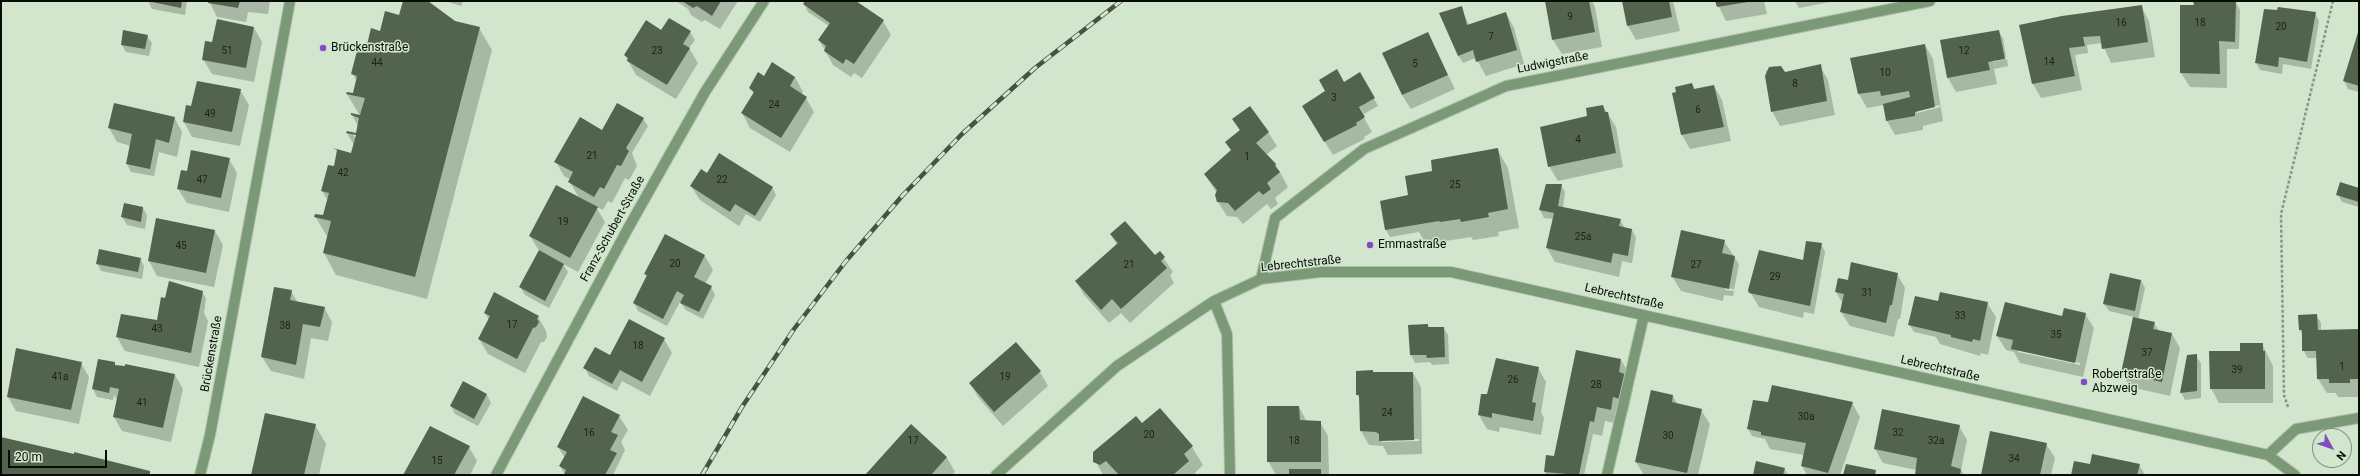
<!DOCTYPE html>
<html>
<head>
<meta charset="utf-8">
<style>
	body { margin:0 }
	#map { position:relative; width:2360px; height:476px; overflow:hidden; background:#d1e6cd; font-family:Roboto,sans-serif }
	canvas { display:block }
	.frame { position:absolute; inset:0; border:2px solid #070d06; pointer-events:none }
	.north { position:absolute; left:2312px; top:428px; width:40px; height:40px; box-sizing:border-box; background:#d1e6cd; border:1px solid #808f7d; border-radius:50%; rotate:130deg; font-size:11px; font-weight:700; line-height:16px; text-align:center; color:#070d06 }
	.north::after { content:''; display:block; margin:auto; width:14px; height:18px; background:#814bc2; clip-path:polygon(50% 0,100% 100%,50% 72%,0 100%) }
	.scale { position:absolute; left:8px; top:450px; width:99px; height:18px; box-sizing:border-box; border:2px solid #070d06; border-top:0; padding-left:5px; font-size:12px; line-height:14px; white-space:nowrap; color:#070d06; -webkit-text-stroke:3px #d1e6cd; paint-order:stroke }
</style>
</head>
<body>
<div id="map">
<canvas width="2360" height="476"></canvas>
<div class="frame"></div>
<div class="north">N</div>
<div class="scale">20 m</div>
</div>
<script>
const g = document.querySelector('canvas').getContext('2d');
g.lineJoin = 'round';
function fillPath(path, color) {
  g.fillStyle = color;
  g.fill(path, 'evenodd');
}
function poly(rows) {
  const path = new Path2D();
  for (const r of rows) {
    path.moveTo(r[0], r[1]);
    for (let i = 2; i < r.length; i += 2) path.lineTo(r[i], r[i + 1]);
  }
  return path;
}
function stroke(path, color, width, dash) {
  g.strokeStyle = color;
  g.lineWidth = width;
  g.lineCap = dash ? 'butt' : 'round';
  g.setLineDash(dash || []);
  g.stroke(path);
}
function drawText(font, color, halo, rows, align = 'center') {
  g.font = font + ' Roboto,sans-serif';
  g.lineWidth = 3;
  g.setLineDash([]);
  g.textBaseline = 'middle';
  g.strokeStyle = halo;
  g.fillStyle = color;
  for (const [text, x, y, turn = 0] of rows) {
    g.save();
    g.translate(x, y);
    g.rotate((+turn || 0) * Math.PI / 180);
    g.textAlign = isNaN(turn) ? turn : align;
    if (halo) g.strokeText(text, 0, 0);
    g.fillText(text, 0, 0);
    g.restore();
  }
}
const shadow = poly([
	[148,1,187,1,185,15,152,9],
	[209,1,270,1,268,14,248,12,246,22,217,17],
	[404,1,424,1,455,22,479,28,492,50,427,299,336,275,324,253,328,238,315,216,324,216,328,201,322,191,334,167,352,154,354,145,347,133,352,133,356,139,358,126,352,115,360,116,347,94,353,94,357,81,352,73,381,32,400,16],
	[445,1,463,1,461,6],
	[676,1,738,1,720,29,705,20,702,22,691,15,688,9],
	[806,1,854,1,883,21,891,35,862,78,854,73,851,77,833,65,819,40,829,26,808,12,804,4],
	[1546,1,1592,1,1595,7,1602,47,1562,54,1553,40],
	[1623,1,1673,1,1680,31,1636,40,1628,26],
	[1716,1,1764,1,1767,14,1726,21],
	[1795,1,1835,1,1799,8],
	[2236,3,2240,10,2239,49,2227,49,2227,88,2190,87,2181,73,2181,6],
	[2141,6,2149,21,2155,57,2111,63,2102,43,2087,45,2088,53,2075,55,2082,90,2041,98,2033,84,2020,26],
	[1461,7,1469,25,1506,13,1514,28,1524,64,1486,76,1476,58,1463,63,1458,55],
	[2315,13,2319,21,2311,69,2283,64,2282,74,2260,70,2256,62],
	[254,28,262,42,254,82,212,74,203,59],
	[1998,31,2003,38,2006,57,1993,60,1993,62,2007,59,2008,66,1994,69,1997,84,1956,92,1948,78,1942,41],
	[2359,31,2359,92,2348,89,2344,81],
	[664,32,690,32,695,40,689,48,698,63,676,99,636,75,625,55],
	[1427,34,1455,89,1411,109,1402,95],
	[147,36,152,43,149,56,126,52,122,45],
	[1925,45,1933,59,1943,121,1923,126,1923,130,1895,135,1887,121,1884,105,1867,108,1859,94,1852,59],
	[1940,105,1940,107,1917,113,1917,110],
	[1774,66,1780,67,1785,73,1820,66,1828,80,1835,115,1780,126,1772,111,1766,76,1766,71],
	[1360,73,1378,106,1364,114,1354,98,1353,99,1372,132,1364,137,1365,139,1333,155,1311,120,1344,83],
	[764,77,795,77,803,92,801,95,806,98,814,112,790,152,750,128,742,113,754,94,750,88],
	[1692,84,1695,90,1714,86,1722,100,1731,141,1690,149,1682,135,1674,94],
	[240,90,249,105,240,146,192,137,184,122,187,106,192,107],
	[1603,106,1616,127,1623,167,1558,181,1549,166,1588,117],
	[174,117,182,132,177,157,159,152,154,176,131,172,127,164,131,146,117,142,109,128],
	[643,119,648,126,632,153,637,166,629,180,625,178,612,203,608,201,603,210,596,207,605,222,578,272,563,264,568,272,549,308,525,295,520,287,540,252,530,236,579,198,570,182,571,180,564,176,556,162,605,133],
	[1233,119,1268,132,1277,146,1266,155,1276,165,1288,187,1275,198,1278,204,1271,209,1267,204,1243,224,1237,217,1227,216,1218,202,1217,193,1205,175,1232,151,1240,131],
	[1497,149,1508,168,1519,228,1498,232,1499,236,1473,240,1471,237,1426,244,1419,232,1390,237,1386,230,1410,196,1434,172],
	[229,159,237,173,229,212,187,203,178,189],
	[707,174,772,187,776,195,760,222,746,214,739,226,700,200,691,186],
	[1547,185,1561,185,1565,192,1563,208,1620,220,1625,228,1632,230,1636,238,1632,263,1622,261,1619,277,1555,262,1547,248,1554,219,1544,218,1540,210],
	[2359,189,2359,207,2342,202,2338,195],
	[143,208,147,216,145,229,127,225,122,217],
	[157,220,215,231,223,245,214,287,157,276,149,261],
	[1111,235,1155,256,1160,253,1173,272,1170,275,1174,283,1130,323,1121,313,1109,323,1084,295,1076,281,1117,245],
	[1724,241,1739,264,1733,296,1724,295,1723,301,1681,291,1672,276],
	[1725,288,1734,289,1733,291,1725,290],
	[1821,244,1825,252,1814,314,1804,312,1803,318,1759,307,1749,290,1803,261],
	[705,256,713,270,705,284,711,287,715,295,703,319,686,310,680,302,667,326,638,311,634,303,647,277,645,274],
	[140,258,144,266,142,279,101,271,97,263],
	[1897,274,1905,288,1900,319,1898,319,1894,337,1850,326,1841,312,1843,304,1836,292,1848,281],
	[2141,280,2145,288,2138,320,2154,323,2159,331,2172,334,2180,348,2170,396,2130,387,2122,373,2134,317,2109,311,2104,304],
	[202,291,206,299,204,313,208,321,199,367,125,351,117,337,158,322,166,299],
	[291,291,298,303,324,307,332,322,328,341,311,338,304,379,271,371,262,357],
	[1939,302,1987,303,1996,317,1988,355,1981,353,1980,356,1940,344,1936,337,1914,332,1909,324],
	[485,313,538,317,546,331,547,337,544,342,541,342,525,373,488,354,479,339,489,320],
	[2085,314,2094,328,2083,377,2020,363,2014,352,2006,350,1997,336,2063,317],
	[2018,350,2080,363,2080,365,2018,352],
	[2316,315,2321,323,2321,331,2359,332,2358,397,2338,397,2336,393,2327,393,2318,379,2318,358,2308,358,2303,350,2303,336,2300,330],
	[1428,325,1429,328,1444,328,1448,335,1449,364,1432,365,1430,362,1415,363,1411,355],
	[664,339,672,353,650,396,622,381,617,391,589,376,585,368,609,355],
	[1016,344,1040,372,1048,386,1003,426,978,397,970,383],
	[2262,344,2273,366,2273,403,2219,403,2211,388,2241,352],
	[2196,356,2201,363,2201,398,2185,400,2181,392],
	[1621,360,1629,374,1628,380,1633,389,1628,413,1621,411,1619,424,1605,421,1602,436,1593,434,1584,475,1546,475,1545,472],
	[81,363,89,377,79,424,16,411,8,397],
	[114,363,116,366,175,375,183,389,171,442,122,431,114,417,118,401,114,395,113,400,97,397,93,389],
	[1538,368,1546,382,1541,412,1544,418,1541,435,1500,427,1499,432,1487,429,1479,415,1488,396],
	[1373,373,1413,373,1421,387,1422,454,1388,455,1383,446,1369,445,1361,431,1360,400,1357,394],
	[1419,439,1419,441,1382,442,1382,440],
	[464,383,487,395,491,403,478,426,455,414,451,406],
	[1673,396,1678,405,1701,410,1710,424,1698,475,1644,475,1636,462],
	[1852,403,1860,417,1840,475,1807,475,1802,466,1804,455,1770,449,1765,439,1752,436,1748,429],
	[1299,407,1307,422,1320,422,1328,436,1329,475,1276,475,1268,461],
	[619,416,628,430,621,442,625,450,613,475,565,475,560,466,565,458,558,447],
	[1136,417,1142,424,1192,447,1203,465,1195,473,1196,475,1103,475,1093,456],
	[315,425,326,444,319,475,252,475],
	[911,425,947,458,955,472,952,475,866,475],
	[1959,426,1967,440,1961,470,1964,475,1916,475,1916,470,1883,463,1875,449],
	[2046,444,2055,458,2051,475,1982,475],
	[469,447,477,461,470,475,404,475],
	[2090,465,2139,465,2145,475,2072,475],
	[1784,468,1788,475,1754,475]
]);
const building = poly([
	[147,1,182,1,181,8],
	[208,1,240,1,238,8,208,3],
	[403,1,428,1,455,21,480,27,415,277,323,253,331,221,314,217,315,214,323,215,329,193,321,191,328,165,334,166,337,150,333,148,351,153,356,135,346,133,347,131,356,133,359,118,351,115,351,113,360,115,365,98,346,94,347,92,353,93,357,76,351,74,358,47,366,49,371,28,380,31,385,11,399,15],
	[682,1,721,1,712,16,697,6,693,8],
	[805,1,856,1,884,20,854,64,846,59,843,64,824,51,826,46,818,40,830,23,803,4],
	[1545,1,1589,1,1595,32,1552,40],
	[1622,1,1669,1,1672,17,1627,26],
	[1715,1,1748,1,1748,2,1717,7],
	[2193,1,2236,2,2235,42,2219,41,2220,74,2180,73,2180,5,2194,5],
	[2142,5,2148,42,2102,49,2100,36,2083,37,2085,46,2069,48,2075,76,2032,84,2019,25,2062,16],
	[1462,6,1467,25,1506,12,1517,50,1476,62,1473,50,1458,56,1439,13],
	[2278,7,2316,12,2307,62,2279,57,2278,67,2255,63,2264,9,2277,10],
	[669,18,691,31,683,44,690,48,667,85,627,61,628,58,624,55,646,20,661,30],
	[217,19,254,27,246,68,202,60,205,41,212,42],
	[2359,29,2359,86,2343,81],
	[123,30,148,35,145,49,121,45],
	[1999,30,2005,59,1988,62,1990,70,1947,78,1940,40],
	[1428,32,1448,75,1402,95,1382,53],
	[1925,44,1935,107,1915,112,1915,116,1886,121,1883,104,1910,97,1909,91,1881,96,1880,91,1858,94,1850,58],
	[772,62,795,77,790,86,807,97,781,138,741,113,754,92,749,88,758,72,764,76],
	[1821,64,1827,101,1771,112,1765,76,1769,67,1781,66,1785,72],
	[1337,69,1344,82,1360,72,1375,98,1359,107,1365,117,1356,123,1357,125,1324,142,1302,106,1325,91,1319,80],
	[197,81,241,89,232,132,183,122,186,105,191,106],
	[1692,83,1694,89,1714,85,1724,127,1681,135,1672,93,1676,92,1675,87],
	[114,103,175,117,169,143,156,139,150,169,126,164,132,134,108,128],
	[617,103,644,118,626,148,629,151,621,166,617,165,604,189,600,187,594,197,568,182,573,172,554,162,580,117,602,130],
	[1603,105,1605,112,1608,112,1616,153,1548,167,1540,127,1587,116,1586,108],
	[1250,106,1269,132,1256,143,1276,164,1275,166,1280,172,1267,183,1271,189,1263,195,1259,191,1235,211,1228,203,1217,202,1215,195,1217,190,1204,174,1231,150,1225,142,1240,130,1232,119],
	[1498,148,1508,209,1488,213,1489,217,1461,222,1460,219,1440,222,1439,221,1385,230,1380,201,1408,195,1405,176,1432,171,1431,160],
	[191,150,230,158,221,198,177,189,181,170,187,171],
	[719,153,773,187,755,216,735,204,730,212,690,186,701,169,707,173],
	[2340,182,2359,188,2359,202,2336,195],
	[1546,184,1562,184,1558,206,1621,219,1619,226,1632,229,1628,256,1613,253,1611,263,1546,248,1554,213,1539,210],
	[556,185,598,207,570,258,529,236],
	[124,203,143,207,141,222,121,217],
	[156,218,215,230,206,273,148,261],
	[1125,221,1155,255,1160,251,1165,257,1161,261,1167,268,1121,309,1112,299,1101,310,1075,281,1118,243,1110,234],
	[1681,230,1725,240,1722,253,1735,256,1729,289,1671,277],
	[665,234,705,255,694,277,712,286,699,312,680,303,684,295,677,291,663,319,633,303,647,275,644,274],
	[1806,241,1822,243,1810,306,1749,293,1748,290,1759,250,1803,260],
	[99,249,141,258,138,272,96,264],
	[539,250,564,264,545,301,519,287],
	[1851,262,1898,273,1892,305,1890,305,1886,323,1840,312,1844,294,1835,292,1838,278,1848,280],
	[2110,273,2141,280,2135,311,2103,304],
	[169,281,203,291,191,353,116,337,121,314,157,320,161,297,165,298],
	[274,287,292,290,290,300,325,307,320,327,303,324,296,365,261,357],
	[494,292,539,316,537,319,539,322,536,327,533,328,517,359,478,339,490,316,484,313],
	[1940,292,1988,302,1980,341,1973,339,1972,342,1951,337,1951,335,1908,325,1915,296,1938,301],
	[2005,302,2062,316,2064,308,2086,313,2075,363,2011,349,2013,340,1996,336],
	[2317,314,2318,330,2359,329,2359,379,2350,379,2350,383,2329,383,2329,379,2317,379,2316,351,2302,351,2302,330,2299,330,2298,315],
	[2133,317,2155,322,2153,329,2172,333,2162,382,2121,373],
	[629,319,665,338,642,382,620,370,612,384,583,368,595,347,610,355],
	[1428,324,1428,327,1444,327,1445,357,1427,358,1426,355,1410,355,1408,325],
	[1016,342,1041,371,994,412,969,383],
	[2240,343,2263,343,2263,351,2265,351,2265,389,2210,389,2209,351,2240,351],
	[16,348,82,362,71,410,7,397],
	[1576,350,1621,359,1619,372,1625,374,1620,399,1613,397,1611,410,1597,407,1594,422,1590,421,1579,475,1544,472,1546,455,1554,456],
	[2197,354,2197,391,2180,393,2187,355],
	[1496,358,1539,367,1532,402,1536,403,1533,421,1492,413,1492,418,1478,415,1481,394,1487,394],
	[98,359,115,362,115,365,125,366,125,364,175,374,163,428,113,417,119,389,110,387,109,393,92,389],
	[1373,370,1373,372,1413,372,1414,440,1379,441,1379,434,1376,432,1360,431,1359,395,1356,395,1356,371],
	[463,381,487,394,474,419,450,406],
	[1772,385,1853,402,1828,473,1801,466,1806,443,1761,435,1761,432,1747,429,1753,400,1768,402],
	[1651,390,1673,395,1672,402,1702,409,1687,473,1635,462],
	[583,396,620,415,611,432,618,435,610,450,617,453,605,475,564,475,566,470,559,466,567,452,557,447],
	[1267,406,1299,406,1300,420,1321,421,1321,462,1267,462],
	[1160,408,1193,446,1184,454,1189,461,1173,475,1119,475,1106,461,1100,465,1093,462,1093,452,1136,416,1142,423],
	[1882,409,1960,425,1951,466,1961,469,1960,475,1915,475,1917,458,1874,449],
	[265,413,316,424,304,475,251,475],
	[911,424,947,457,931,475,865,475],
	[430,426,470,446,454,475,403,475],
	[1990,431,2047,443,2040,475,1981,475],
	[1,437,74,454,74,452,150,471,150,475,1,475],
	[2092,454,2140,464,2137,475,2071,475,2074,461,2090,464],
	[1756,461,1785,468,1783,475,1753,475],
	[1846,464,1876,470,1875,475,1843,475],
	[1289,469,1321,469,1321,475,1289,475]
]);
const path = poly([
	[2288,407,2284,395,2281,214,2333,1]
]);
const minor = poly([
	[1261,279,1275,218,1364,149,1506,86,1930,1],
	[1214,301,1227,334,1230,475],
	[2268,455,2296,429,2359,418],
	[200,475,210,435,290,1],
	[496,475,626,232,705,92,764,1],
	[996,475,1117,366,1214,301,1261,279,1321,272,1451,272,2268,455,2295,475],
	[1607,475,1644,315]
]);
const rail = poly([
	[702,475,742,407,794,329,846,261,903,195,962,134,1035,68,1121,1]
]);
const markers = [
	[323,48,4,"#814bc2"],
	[1370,245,4,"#814bc2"],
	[2084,382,4,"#814bc2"]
];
const numberNames = [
	["9",1570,17],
	["16",2121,23],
	["18",2200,23],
	["20",2281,27],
	["7",1491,37],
	["51",227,51],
	["23",657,51],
	["12",1964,51],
	["14",2049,62],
	["44",377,63],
	["5",1415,64],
	["10",1885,73],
	["8",1795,84],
	["3",1334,98],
	["24",774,105],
	["6",1698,110],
	["49",210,114],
	["4",1578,140],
	["21",592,156],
	["1",1247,157],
	["42",343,173],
	["47",202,180],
	["22",722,180],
	["25",1455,185],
	["19",563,222],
	["25a",1583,237],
	["45",181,246],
	["20",675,264],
	["21",1129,265],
	["27",1696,265],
	["29",1775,277],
	["31",1867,293],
	["33",1960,316],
	["17",512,325],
	["38",285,326],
	["43",157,329],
	["35",2056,335],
	["18",638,346],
	["37",2147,353],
	["1",2342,367],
	["39",2237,370],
	["41a",60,377],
	["19",1005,377],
	["26",1513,380],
	["28",1596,385],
	["41",142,403],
	["24",1387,413],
	["30a",1806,417],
	["16",589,433],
	["32",1898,433],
	["20",1149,435],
	["30",1668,436],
	["17",913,441],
	["18",1294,441],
	["32a",1936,441],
	["34",2014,459],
	["15",437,461]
];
const poiNames = [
	["Brückenstraße",331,48],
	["Emmastraße",1378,245],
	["Robertstraße",2092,375],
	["Abzweig",2092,389]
];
const streetNames = [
	["Ludwigstraße",1553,63,-11],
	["Franz-Schubert-Straße",613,229,-61],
	["Lebrechtstraße",1301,264,-6],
	["Lebrechtstraße",1624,297,13],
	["Brückenstraße",212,354,-80],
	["Lebrechtstraße",1940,369,13]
];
fillPath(shadow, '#0003');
fillPath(building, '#52644e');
stroke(minor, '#b1c3ad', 12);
stroke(path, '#889785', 2.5, [3, 2]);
stroke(minor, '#7c9977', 10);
stroke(rail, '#475245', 4.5);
stroke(rail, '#d1e6cd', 3, [9]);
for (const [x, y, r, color] of markers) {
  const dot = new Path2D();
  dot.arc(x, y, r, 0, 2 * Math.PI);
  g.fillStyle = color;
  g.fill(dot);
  stroke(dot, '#d1e6cd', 1.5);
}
drawText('10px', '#1a2318', null, numberNames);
drawText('12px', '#070d06', '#d1e6cd', poiNames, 'left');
drawText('12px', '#070d06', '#d1e6cd', streetNames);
</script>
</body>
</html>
